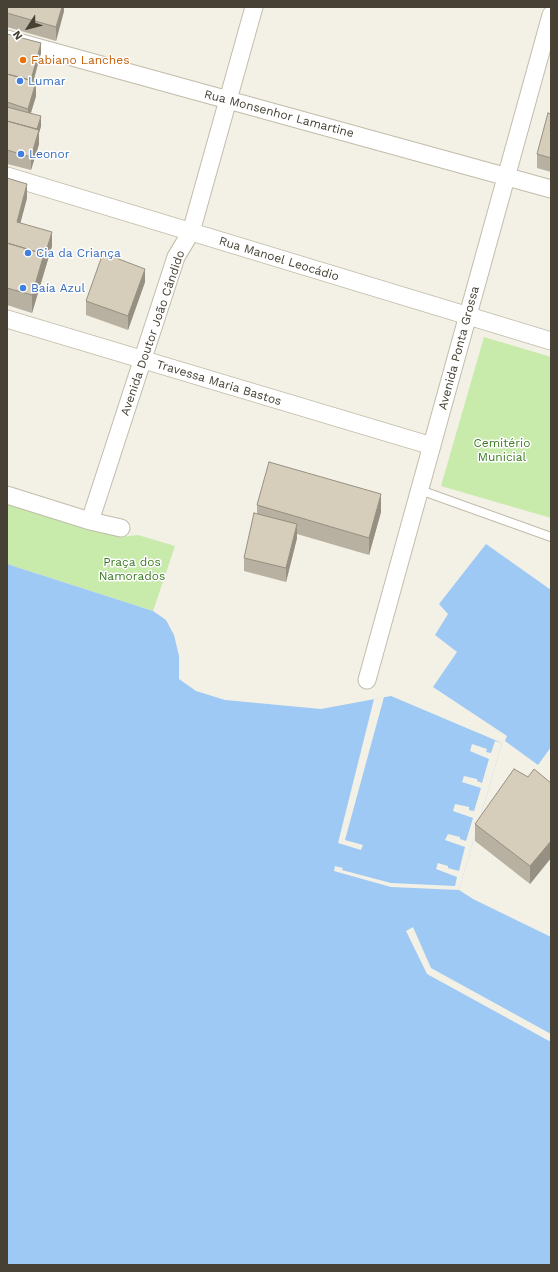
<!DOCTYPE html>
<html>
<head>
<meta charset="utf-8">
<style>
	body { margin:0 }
	#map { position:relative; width:558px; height:1272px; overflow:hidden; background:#f3f0e5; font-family:"Work Sans",sans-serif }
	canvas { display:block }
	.frame { position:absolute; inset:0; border:8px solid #464134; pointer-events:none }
	.north { position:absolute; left:8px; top:8px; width:40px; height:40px; -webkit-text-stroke:3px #fff; paint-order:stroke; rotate:234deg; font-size:11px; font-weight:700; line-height:16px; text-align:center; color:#464134 }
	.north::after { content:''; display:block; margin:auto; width:14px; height:18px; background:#464134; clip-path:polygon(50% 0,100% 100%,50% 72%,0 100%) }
</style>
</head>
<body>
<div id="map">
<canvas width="558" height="1272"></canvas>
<div class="frame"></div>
<div class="north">N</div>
</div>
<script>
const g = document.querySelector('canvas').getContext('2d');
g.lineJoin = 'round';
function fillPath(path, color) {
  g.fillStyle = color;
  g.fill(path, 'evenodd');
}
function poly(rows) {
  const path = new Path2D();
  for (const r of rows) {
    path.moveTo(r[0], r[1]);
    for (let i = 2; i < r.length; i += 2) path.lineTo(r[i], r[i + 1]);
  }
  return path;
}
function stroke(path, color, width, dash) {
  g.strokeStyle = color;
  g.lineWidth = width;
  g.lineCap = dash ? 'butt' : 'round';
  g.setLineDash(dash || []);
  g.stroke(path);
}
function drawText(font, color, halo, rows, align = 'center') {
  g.font = font + ' "Work Sans",sans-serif';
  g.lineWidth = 3;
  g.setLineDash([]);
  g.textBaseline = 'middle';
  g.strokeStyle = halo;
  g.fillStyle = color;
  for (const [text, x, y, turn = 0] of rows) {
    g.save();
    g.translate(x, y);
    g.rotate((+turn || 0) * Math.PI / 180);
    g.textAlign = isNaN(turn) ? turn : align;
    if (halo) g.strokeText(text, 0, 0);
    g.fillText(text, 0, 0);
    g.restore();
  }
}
const green = poly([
	[484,337,551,357,551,518,441,486],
	[7,504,121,537,138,535,175,546,153,611,7,564]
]);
const water = poly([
	[486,544,551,590,551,747,538,765,505,741,507,736,433,687,457,652,435,635,448,614,439,604],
	[7,564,153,611,166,620,174,635,179,656,179,679,196,691,225,700,321,709,391,696,502,743,459,890,473,899,551,937,551,1265,7,1265]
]);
const pier = poly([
	[384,697,345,840,363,845,361,850,338,843,374,699],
	[495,741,502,743,459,890,391,887,334,871,335,866,343,868,342,870,391,883,455,886,457,877,436,869,438,863,448,866,448,868,459,871,465,847,445,840,448,834,460,837,460,839,466,841,473,818,453,811,455,804,469,807,469,810,474,811,481,788,462,782,464,776,477,779,477,781,482,783,489,759,470,751,472,744,487,749,486,752,491,753],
	[413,927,431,968,551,1034,551,1042,427,974,406,931]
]);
const lane = poly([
	[420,490,551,537]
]);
const street = poly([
	[7,39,551,189],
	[7,176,551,341],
	[7,319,432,446],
	[7,495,90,521,121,528],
	[90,521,176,257,191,232,254,7],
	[367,680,551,15]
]);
const wall = poly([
	[7,7,64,7,64,11,56,41,7,27],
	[7,34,41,53,33,81,36,96,31,113,41,126,39,133,39,144,31,170,7,164],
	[551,114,551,172,537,168,537,154],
	[7,178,27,198,20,223,52,246,32,313,7,305],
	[145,282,128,330,86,315,86,301],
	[257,505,381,512,369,555,297,534,297,538,286,582,244,571,244,558,257,514],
	[528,777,551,783,551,858,530,884,475,841,475,824]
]);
const shadedWall = poly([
	[62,7,64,7,64,11,56,41,56,27],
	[41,43,41,53,30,94,30,84],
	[36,82,36,96,28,122,28,109],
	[41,116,41,126,39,133,39,144,31,170,31,157,36,133],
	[27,184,27,198,17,236,17,222],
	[52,232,52,246,32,313,32,295,44,254],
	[145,269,145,282,128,330,128,316],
	[381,494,381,512,369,555,369,538],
	[297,524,297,538,286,582,286,568],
	[551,841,551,858,530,884,530,866]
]);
const building = poly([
	[7,7,62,7,56,27,7,13,7,7],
	[7,34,41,43,31,80,7,74,7,34],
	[7,74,36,82,28,109,7,102,7,74],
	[7,107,41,116,37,129,7,121,7,107],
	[548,113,551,114,551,158,537,154,548,113],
	[7,121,39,130,31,157,7,150,7,121],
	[7,178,27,184,17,222,52,232,44,258,44,254,7,243,7,178],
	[7,243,44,254,32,295,7,288,7,243],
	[103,253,145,269,128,316,86,301,103,253],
	[269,462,381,494,369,538,257,505,269,462],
	[254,513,297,524,286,568,244,558,254,513],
	[514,769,528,777,534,769,551,783,551,841,530,866,475,824,514,769]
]);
const markers = [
	[23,60,4,"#e8710a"],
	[20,81,4,"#3f7fe0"],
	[21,154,4,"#3f7fe0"],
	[28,253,4,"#3f7fe0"],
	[23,288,4,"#3f7fe0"]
];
const foodNames = [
	["Fabiano Lanches",31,60]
];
const shopNames = [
	["Lumar",28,81],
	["Leonor",29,154],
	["Cia da Criança",36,253],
	["Baía Azul",31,288]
];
const streetNames = [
	["Rua Monsenhor Lamartine",279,114,15],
	["Rua Manoel Leocádio",279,259,17],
	["Avenida Doutor João Cândido",153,333,-71],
	["Avenida Ponta Grossa",459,348,-75],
	["Travessa Maria Bastos",219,383,17]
];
const parkNames = [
	["Cemitério",502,443],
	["Municial",502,457],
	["Praça dos",132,562],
	["Namorados",132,576]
];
fillPath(green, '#c8eaab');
fillPath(water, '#9dc9f4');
fillPath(pier, '#f3f0e5');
stroke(lane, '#c2bcaa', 10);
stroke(street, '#c2bcaa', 19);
stroke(lane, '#fff', 8);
stroke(street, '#fff', 17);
fillPath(wall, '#b8b0a0');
fillPath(shadedWall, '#969082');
fillPath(building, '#d6cdba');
stroke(building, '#969082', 1);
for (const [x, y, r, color] of markers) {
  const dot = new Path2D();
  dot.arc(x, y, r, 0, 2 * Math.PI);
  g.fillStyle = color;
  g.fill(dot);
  stroke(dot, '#fff', 1.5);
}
drawText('12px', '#c56008', '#fff', foodNames, 'left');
drawText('12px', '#366cbe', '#fff', shopNames, 'left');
drawText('12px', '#464134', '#fff', streetNames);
drawText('12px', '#3d7b24', '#fff', parkNames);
</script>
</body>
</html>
